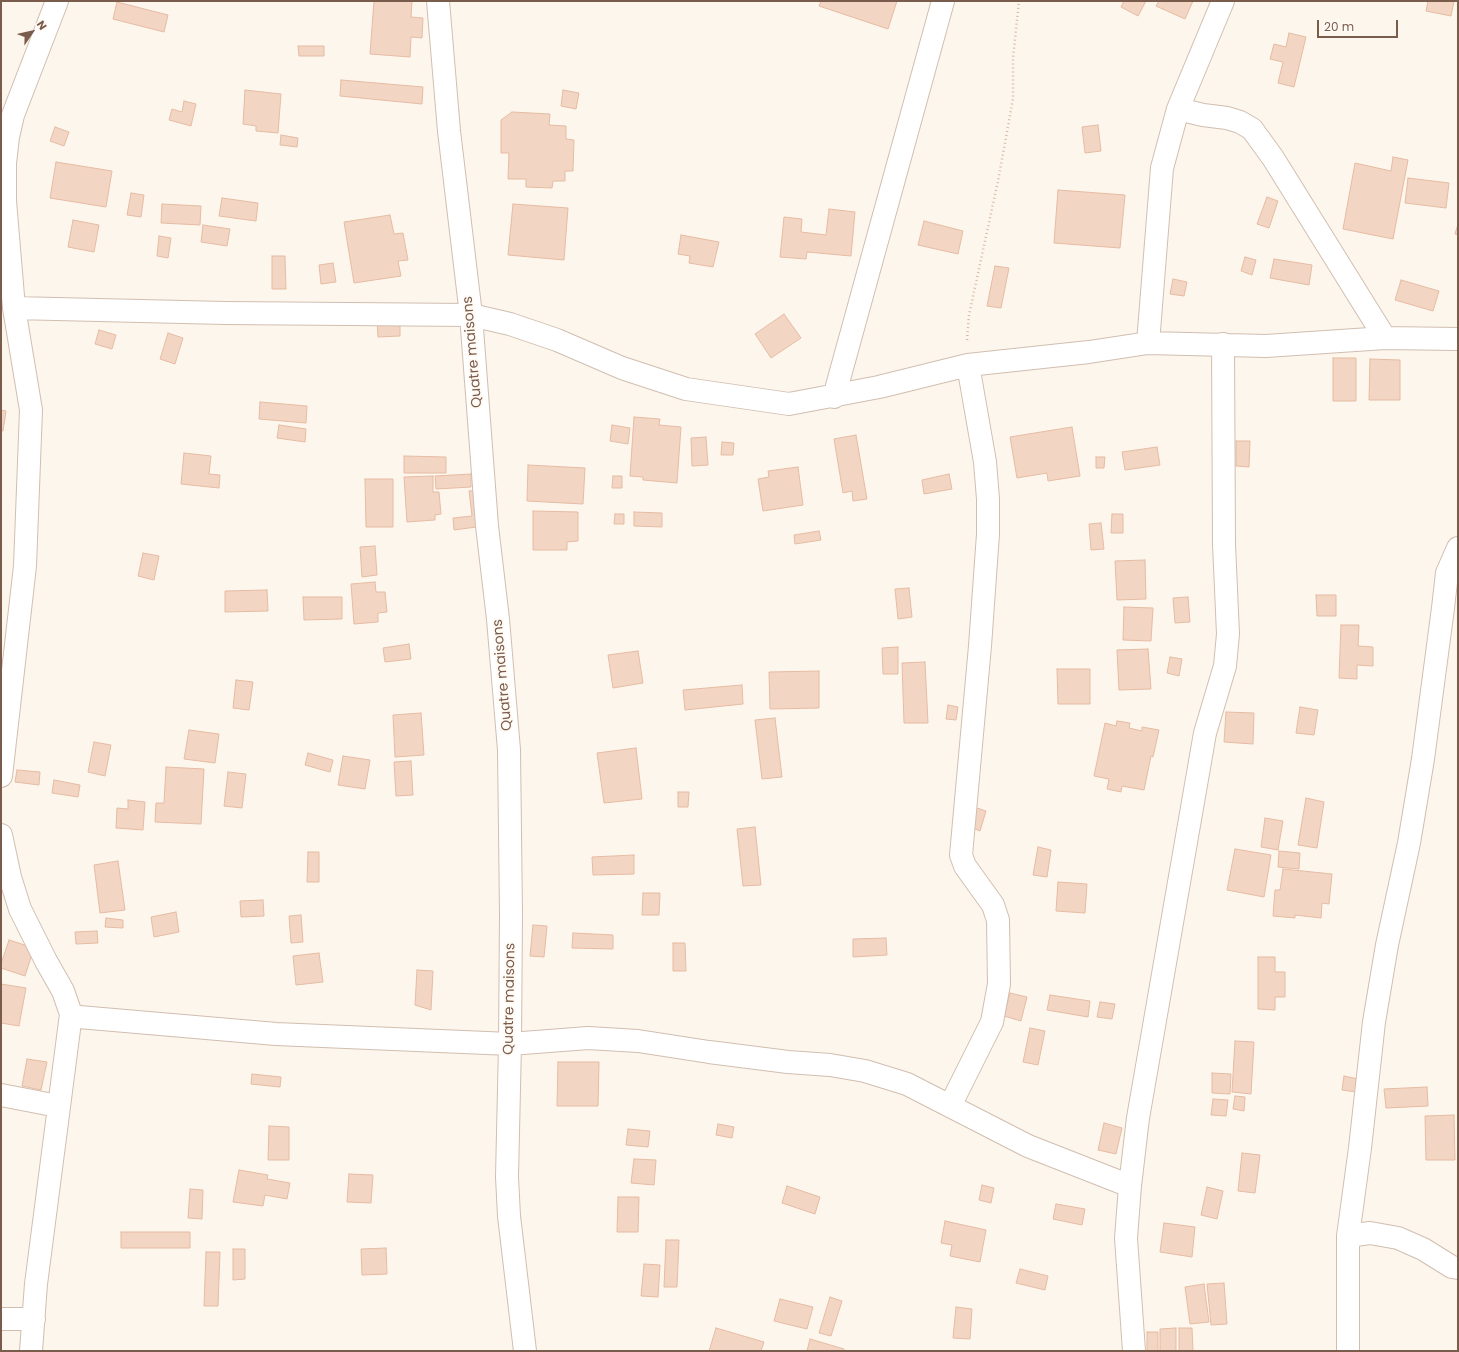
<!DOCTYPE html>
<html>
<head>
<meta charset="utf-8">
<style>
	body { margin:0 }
	#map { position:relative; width:1459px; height:1352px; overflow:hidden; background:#fdf6ec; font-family:Poppins,sans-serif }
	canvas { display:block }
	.frame { position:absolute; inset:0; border:2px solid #7a5c4d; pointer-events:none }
	.north { position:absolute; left:12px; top:12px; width:40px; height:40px; -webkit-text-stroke:3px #fffaf3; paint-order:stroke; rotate:56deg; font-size:11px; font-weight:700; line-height:16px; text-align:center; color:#7a5c4d }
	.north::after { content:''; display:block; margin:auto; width:14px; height:18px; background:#7a5c4d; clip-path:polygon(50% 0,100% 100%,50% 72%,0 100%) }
	.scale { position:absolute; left:1317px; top:20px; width:81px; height:18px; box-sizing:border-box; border:2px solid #7a5c4d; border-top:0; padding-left:5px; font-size:12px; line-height:14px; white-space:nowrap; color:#7a5c4d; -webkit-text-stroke:3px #fffaf3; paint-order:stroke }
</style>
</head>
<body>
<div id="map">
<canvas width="1459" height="1352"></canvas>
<div class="frame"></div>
<div class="north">N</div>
<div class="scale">20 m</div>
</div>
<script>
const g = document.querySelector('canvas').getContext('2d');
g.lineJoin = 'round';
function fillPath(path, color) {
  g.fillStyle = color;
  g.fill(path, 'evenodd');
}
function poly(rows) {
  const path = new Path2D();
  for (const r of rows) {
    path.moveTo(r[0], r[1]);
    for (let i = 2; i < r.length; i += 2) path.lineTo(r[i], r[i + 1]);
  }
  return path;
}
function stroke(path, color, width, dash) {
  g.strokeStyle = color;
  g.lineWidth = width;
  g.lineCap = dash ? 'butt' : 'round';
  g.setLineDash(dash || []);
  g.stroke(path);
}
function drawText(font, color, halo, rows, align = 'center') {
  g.font = font + ' Poppins,sans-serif';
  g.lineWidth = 4;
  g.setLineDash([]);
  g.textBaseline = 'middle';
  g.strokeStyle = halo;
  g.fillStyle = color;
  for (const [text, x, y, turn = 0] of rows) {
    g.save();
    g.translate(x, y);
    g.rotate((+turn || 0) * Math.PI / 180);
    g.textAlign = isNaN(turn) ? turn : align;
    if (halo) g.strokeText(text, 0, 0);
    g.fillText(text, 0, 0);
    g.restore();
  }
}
const building = poly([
	[374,1,412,1,411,17,423,18,422,38,411,37,410,57,370,54,374,1],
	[821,1,897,1,888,29,819,6,821,1],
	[1124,1,1146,1,1138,16,1121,7,1124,1],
	[1159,1,1193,1,1185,19,1156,6,1159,1],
	[1428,1,1454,1,1451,16,1426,11,1428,1],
	[117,2,168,15,164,32,113,19,117,2],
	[1289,33,1306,37,1294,87,1278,83,1283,62,1270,59,1274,44,1286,47,1289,33],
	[298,46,324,46,324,56,299,56,298,46],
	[341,80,423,87,422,104,340,96,341,80],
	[245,90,281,94,278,133,256,131,256,126,243,124,245,90],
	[563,90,579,93,576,109,561,106,563,90],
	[184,101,196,104,191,126,169,120,172,109,182,112,184,101],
	[512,112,550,114,549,125,566,126,566,139,574,140,573,171,565,171,565,181,553,181,552,188,526,187,526,179,508,179,509,153,501,153,501,120,512,112],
	[1098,125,1101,151,1085,153,1082,127,1098,125],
	[55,127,69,132,64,146,50,141,55,127],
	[281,135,298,138,297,147,280,145,281,135],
	[1393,157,1408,160,1393,239,1343,229,1355,163,1391,171,1393,157],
	[56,162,112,171,106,207,50,198,56,162],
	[1408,178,1449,183,1446,208,1405,203,1408,178],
	[1058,190,1125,195,1120,248,1054,243,1058,190],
	[131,193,144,195,141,217,127,215,131,193],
	[1267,197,1278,201,1269,228,1257,224,1267,197],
	[222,198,258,203,256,221,219,216,222,198],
	[162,204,201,206,200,225,161,223,162,204],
	[513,204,568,208,564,260,508,255,513,204],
	[829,209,855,212,851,256,807,252,806,259,780,257,784,217,802,219,801,232,826,235,829,209],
	[390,215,394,234,403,233,408,260,398,261,401,276,354,283,344,222,390,215],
	[73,220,99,225,94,252,68,247,73,220],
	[924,221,963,231,958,254,918,245,924,221],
	[1458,224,1458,235,1455,234,1458,224],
	[203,225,230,229,227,246,201,242,203,225],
	[681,235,719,242,713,267,689,263,690,256,678,254,681,235],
	[159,236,171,238,168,258,157,256,159,236],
	[272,256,285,256,286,289,272,289,272,256],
	[1245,257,1256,260,1252,275,1241,271,1245,257],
	[1274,259,1312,265,1309,285,1270,278,1274,259],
	[333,263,336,282,321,284,319,265,333,263],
	[995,266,1009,268,1001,308,987,306,995,266],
	[1173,279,1187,282,1184,296,1170,294,1173,279],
	[1401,280,1439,291,1433,311,1395,300,1401,280],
	[784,314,801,338,771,358,755,334,784,314],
	[377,320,400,320,400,336,378,337,377,320],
	[99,330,116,335,112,349,95,344,99,330],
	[168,333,183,338,175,364,160,359,168,333],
	[1333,358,1356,358,1356,401,1333,401,1333,358],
	[1370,359,1400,360,1400,400,1369,400,1370,359],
	[260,402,307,406,306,423,259,419,260,402],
	[1,410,6,411,3,431,1,431,1,410],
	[634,417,660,419,659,425,681,427,677,483,643,480,643,477,630,476,634,417],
	[279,425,306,429,305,442,277,438,279,425],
	[612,425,630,428,628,444,610,441,612,425],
	[1072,427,1080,476,1048,481,1047,473,1017,478,1010,437,1072,427],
	[856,435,867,499,853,501,852,491,843,493,834,439,856,435],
	[706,437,708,465,692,466,691,438,706,437],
	[1236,441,1250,441,1249,467,1236,466,1236,441],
	[722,442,734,443,733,455,721,455,722,442],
	[1157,447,1160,465,1125,470,1122,452,1157,447],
	[184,453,211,456,209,474,220,475,219,488,181,484,184,453],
	[404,456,446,457,446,473,404,473,404,456],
	[1096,457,1105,457,1104,468,1096,468,1096,457],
	[528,465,585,468,583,504,527,501,528,465],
	[798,467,803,505,763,511,758,479,769,477,768,471,798,467],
	[471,474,471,487,436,489,435,476,471,474],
	[949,474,952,489,924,494,922,480,949,474],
	[433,476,433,492,439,492,441,514,435,515,435,520,407,522,404,477,433,476],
	[613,476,622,476,622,488,612,488,613,476],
	[365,479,393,479,393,527,366,527,365,479],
	[479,490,484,526,454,530,453,518,472,516,469,491,479,490],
	[533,511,578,512,578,541,567,542,567,550,533,550,533,511],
	[634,512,662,513,662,527,634,526,634,512],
	[615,514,624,514,624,524,614,524,615,514],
	[1112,514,1123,514,1123,533,1111,533,1112,514],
	[1101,523,1104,549,1091,550,1089,524,1101,523],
	[819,531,821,540,795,544,794,535,819,531],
	[375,546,377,575,362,577,360,547,375,546],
	[143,553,159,556,154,580,138,576,143,553],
	[1145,560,1146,599,1117,600,1115,561,1145,560],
	[375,582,376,592,385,592,387,612,378,613,378,622,354,624,351,584,375,582],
	[909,588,912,617,898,619,895,589,909,588],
	[267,590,268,611,225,612,225,591,267,590],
	[1316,595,1336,595,1336,616,1317,616,1316,595],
	[303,597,342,597,342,619,304,620,303,597],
	[1188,597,1190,622,1175,623,1173,598,1188,597],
	[1124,607,1153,608,1151,641,1123,640,1124,607],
	[1341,625,1359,625,1358,646,1373,647,1373,666,1357,665,1357,679,1339,678,1341,625],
	[409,644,411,659,385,662,383,648,409,644],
	[898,647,898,674,883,674,882,648,898,647],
	[1148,649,1151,689,1119,690,1117,650,1148,649],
	[638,651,643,683,613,688,608,655,638,651],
	[1170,657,1182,659,1179,676,1167,673,1170,657],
	[925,662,928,723,904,723,902,663,925,662],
	[1057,669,1090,669,1090,704,1058,704,1057,669],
	[819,671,819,708,770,709,769,672,819,671],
	[236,680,253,682,249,710,233,708,236,680],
	[742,685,743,704,685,710,683,690,742,685],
	[948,705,958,707,956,720,946,719,948,705],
	[1300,707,1318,710,1314,735,1296,733,1300,707],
	[1226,712,1254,713,1253,744,1224,742,1226,712],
	[421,713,424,755,395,757,393,715,421,713],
	[775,718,782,777,762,779,755,720,775,718],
	[1117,721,1130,723,1129,728,1142,731,1142,727,1159,730,1153,757,1151,756,1144,790,1122,786,1121,792,1107,789,1109,779,1094,776,1105,723,1116,726,1117,721],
	[189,730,219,734,215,763,184,759,189,730],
	[94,742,111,745,105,776,88,772,94,742],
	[636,748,642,799,604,803,597,753,636,748],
	[308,753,333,760,330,772,305,765,308,753],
	[343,756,370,760,365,789,338,785,343,756],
	[411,761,413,795,396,796,394,762,411,761],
	[166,767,204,769,201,824,155,822,156,803,164,803,166,767],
	[17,770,40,772,39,785,15,782,17,770],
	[228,772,246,774,242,808,224,806,228,772],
	[54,780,80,785,78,797,52,793,54,780],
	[678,792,689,792,688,807,678,807,678,792],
	[1306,798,1324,802,1317,848,1298,845,1306,798],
	[128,800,145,802,143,830,116,828,117,808,128,809,128,800],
	[974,807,986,811,980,831,968,826,974,807],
	[1265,818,1283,821,1278,850,1261,847,1265,818],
	[755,827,761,885,743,886,737,829,755,827],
	[1038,847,1051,850,1047,877,1033,875,1038,847],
	[1235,849,1271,855,1264,897,1227,890,1235,849],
	[1279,851,1300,853,1299,869,1278,867,1279,851],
	[308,852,319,852,319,882,307,882,308,852],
	[634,855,634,874,593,875,592,857,634,855],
	[118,861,125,910,100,913,94,865,118,861],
	[1283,869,1332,874,1329,904,1322,903,1321,918,1295,915,1295,918,1273,916,1275,890,1280,890,1283,869],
	[1058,882,1087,884,1085,913,1056,911,1058,882],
	[643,893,660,893,659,915,642,915,643,893],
	[263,900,264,916,241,917,240,901,263,900],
	[176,912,179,932,154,937,151,917,176,912],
	[301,915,303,942,291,943,289,916,301,915],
	[106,918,123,920,123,928,105,927,106,918],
	[533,925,547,926,544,957,530,956,533,925],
	[97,931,98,943,76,944,75,932,97,931],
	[573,933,613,935,613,949,572,948,573,933],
	[886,938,887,955,853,957,853,939,886,938],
	[9,940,34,948,25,976,1,968,1,964,9,940],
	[673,943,685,943,686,971,673,971,673,943],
	[319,953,323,982,296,985,293,956,319,953],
	[1258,957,1275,957,1275,972,1285,972,1285,997,1275,997,1275,1010,1258,1009,1258,957],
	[417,970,433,971,431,1010,415,1005,417,970],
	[1,984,26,988,19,1026,1,1023,1,984],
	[1010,993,1027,997,1021,1021,1004,1016,1010,993],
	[1050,995,1090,1001,1088,1017,1047,1010,1050,995],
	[1100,1002,1115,1004,1112,1019,1097,1017,1100,1002],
	[1030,1028,1045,1031,1038,1065,1023,1062,1030,1028],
	[1235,1041,1254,1042,1251,1094,1232,1092,1235,1041],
	[27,1059,47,1062,41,1090,22,1086,27,1059],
	[558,1062,599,1062,598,1106,557,1106,558,1062],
	[1212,1073,1231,1074,1230,1094,1212,1093,1212,1073],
	[252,1074,281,1077,280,1087,251,1084,252,1074],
	[1344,1076,1358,1079,1356,1092,1342,1090,1344,1076],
	[1427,1087,1428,1106,1386,1108,1384,1089,1427,1087],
	[1235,1096,1245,1097,1244,1111,1233,1109,1235,1096],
	[1213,1099,1228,1100,1226,1116,1211,1115,1213,1099],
	[1454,1115,1455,1160,1426,1160,1425,1116,1454,1115],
	[1104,1123,1122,1128,1116,1154,1098,1150,1104,1123],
	[718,1124,734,1127,732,1138,716,1135,718,1124],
	[269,1126,289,1127,289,1160,268,1160,269,1126],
	[628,1129,650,1131,648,1147,626,1145,628,1129],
	[1242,1153,1260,1155,1255,1193,1238,1191,1242,1153],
	[634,1159,656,1160,654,1185,631,1183,634,1159],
	[239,1170,268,1175,267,1179,290,1183,287,1199,265,1195,263,1206,233,1202,239,1170],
	[349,1174,373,1175,371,1203,347,1202,349,1174],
	[982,1185,994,1188,991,1203,979,1200,982,1185],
	[787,1186,820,1197,815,1214,782,1203,787,1186],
	[1207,1187,1223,1191,1217,1219,1201,1215,1207,1187],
	[190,1189,203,1190,202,1219,188,1218,190,1189],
	[618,1197,639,1197,638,1232,617,1232,618,1197],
	[1056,1204,1085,1209,1082,1225,1053,1219,1056,1204],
	[945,1221,986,1230,980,1262,950,1256,952,1245,941,1243,945,1221],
	[1164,1223,1195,1227,1192,1257,1160,1252,1164,1223],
	[121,1232,190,1232,190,1248,121,1248,121,1232],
	[666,1240,679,1240,677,1287,664,1287,666,1240],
	[386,1248,387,1274,362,1275,361,1249,386,1248],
	[233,1249,245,1249,245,1279,233,1280,233,1249],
	[206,1252,220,1252,218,1306,204,1306,206,1252],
	[644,1264,660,1265,658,1297,641,1296,644,1264],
	[1020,1269,1048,1276,1045,1290,1016,1283,1020,1269],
	[1224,1283,1227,1324,1211,1325,1207,1284,1224,1283],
	[1204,1284,1209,1322,1190,1324,1185,1287,1204,1284],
	[830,1297,842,1301,831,1336,819,1333,830,1297],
	[780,1299,813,1307,807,1329,774,1321,780,1299],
	[956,1307,972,1309,970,1339,953,1338,956,1307],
	[716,1328,764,1342,761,1351,709,1351,716,1328],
	[1176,1328,1176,1351,1160,1351,1160,1329,1176,1328],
	[1179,1328,1192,1328,1193,1351,1179,1351,1179,1328],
	[1147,1332,1158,1332,1158,1351,1147,1351,1147,1332],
	[810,1339,844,1349,844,1351,807,1351,810,1339]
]);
const path = poly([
	[967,340,969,315,998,181,1013,99,1013,58,1019,1]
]);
const minor = poly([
	[438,1,449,131,471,315,487,526,498,619,509,750,511,914,510,1044,507,1177,509,1216,525,1351],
	[1178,109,1203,115,1227,118,1240,122,1252,129,1273,158,1385,338],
	[14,308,225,313,471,315,510,324,557,340,622,368,686,389,789,404,879,387,968,365,1089,352,1148,343,1266,346,1385,338,1458,339],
	[1148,343,1162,168,1178,109,1223,1],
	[834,397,943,1],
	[1,776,25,566,31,410,14,308,5,201,5,163,8,137,13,115,57,1],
	[1,835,10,877,20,909,46,961,63,991,71,1014,36,1284,31,1351],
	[71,1014,79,1017,276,1034,510,1044,588,1038,638,1041,709,1052,788,1062,830,1065,865,1071,907,1084,1028,1146,1130,1186],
	[1,1095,58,1106],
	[950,1106,992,1022,999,984,998,920,993,905,965,866,961,855,980,646,988,534,988,499,985,462,968,365],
	[1348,1236,1370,1233,1398,1238,1423,1249,1452,1267,1458,1268],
	[1,1319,34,1319],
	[1134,1351,1126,1238,1130,1186,1138,1118,1205,733,1225,666,1228,634,1224,544,1223,344],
	[1348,1351,1348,1236,1360,1148,1374,1022,1387,945,1409,843,1423,759,1443,608,1447,573,1458,548]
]);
const streetNames = [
	["Quatre maisons",473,352,-95],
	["Quatre maisons",503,675,-95],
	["Quatre maisons",510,999,-89]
];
fillPath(building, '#f3d5c3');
stroke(building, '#e6bba3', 1);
stroke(minor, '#d1beb0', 24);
stroke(path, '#d9b8a5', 2.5, [1, 3]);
stroke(minor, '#fff', 22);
drawText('14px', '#7a5c4d', '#fffaf3', streetNames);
</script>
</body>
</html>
